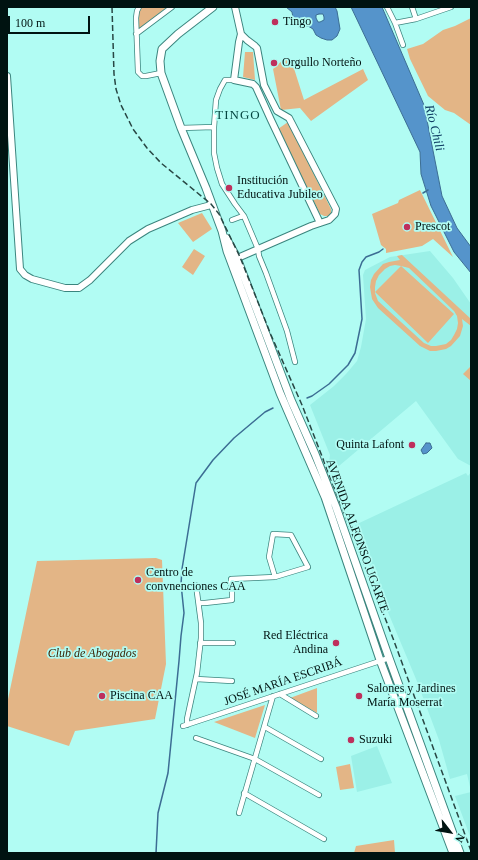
<!DOCTYPE html>
<html>
<head>
<meta charset="utf-8">
<style>
	body { margin:0 }
	#map { position:relative; width:478px; height:860px; overflow:hidden; background:#b1fcf3; font-family:Georgia,serif }
	canvas { display:block }
	.frame { position:absolute; inset:0; border:8px solid #001311; pointer-events:none }
	.north { position:absolute; left:430px; top:812px; width:40px; height:40px; -webkit-text-stroke:3px #b1fcf3; paint-order:stroke; rotate:121deg; font-size:11px; font-weight:700; line-height:16px; text-align:center; color:#001311 }
	.north::after { content:''; display:block; margin:auto; width:14px; height:18px; background:#001311; clip-path:polygon(50% 0,100% 100%,50% 72%,0 100%) }
	.scale { position:absolute; left:8px; top:16px; width:82px; height:18px; box-sizing:border-box; border:2px solid #001311; border-top:0; padding-left:5px; font-size:12px; line-height:14px; white-space:nowrap; color:#001311; -webkit-text-stroke:3px #b1fcf3; paint-order:stroke }
</style>
</head>
<body>
<div id="map">
<canvas width="478" height="860"></canvas>
<div class="frame"></div>
<div class="north">N</div>
<div class="scale">100 m</div>
</div>
<script>
const g = document.querySelector('canvas').getContext('2d');
g.lineJoin = 'round';
function fillPath(path, color) {
  g.fillStyle = color;
  g.fill(path, 'evenodd');
}
function poly(rows) {
  const path = new Path2D();
  for (const r of rows) {
    path.moveTo(r[0], r[1]);
    for (let i = 2; i < r.length; i += 2) path.lineTo(r[i], r[i + 1]);
  }
  return path;
}
function stroke(path, color, width, dash) {
  g.strokeStyle = color;
  g.lineWidth = width;
  g.lineCap = dash ? 'butt' : 'round';
  g.setLineDash(dash || []);
  g.stroke(path);
}
function drawText(font, color, halo, rows, align = 'center') {
  g.font = font + ' Georgia,serif';
  g.lineWidth = 3.5;
  g.setLineDash([]);
  g.textBaseline = 'middle';
  g.strokeStyle = halo;
  g.fillStyle = color;
  for (const [text, x, y, turn = 0] of rows) {
    g.save();
    g.translate(x, y);
    g.rotate((+turn || 0) * Math.PI / 180);
    g.textAlign = isNaN(turn) ? turn : align;
    if (halo) g.strokeText(text, 0, 0);
    g.fillText(text, 0, 0);
    g.restore();
  }
}
const built = poly([
	[430,251,453,278,471,304,471,466,458,459,416,401,333,471,329,463,330,455,310,405,334,386,346,374,357,361,361,347,366,319,363,275,365,270,390,257],
	[471,472,471,787,470,787,467,774,450,779,439,740,416,679,377,586,355,525,466,473,468,476],
	[377,746,392,783,357,792,351,756],
	[471,792,471,839,455,796]
]);
const green = poly([
	[142,7,167,7,140,29,138,27,138,13],
	[471,18,471,125,454,113,445,110,428,96,410,59,407,49,423,44,443,30,455,26],
	[245,52,253,52,255,80,243,77],
	[286,57,291,59,304,100,363,69,368,80,311,121,300,108,281,110,273,69],
	[288,122,331,209,331,213,328,216,324,216,320,214,278,129],
	[420,190,453,257,433,239,422,246,386,253,386,249,381,245,372,214,398,203,399,200],
	[202,213,212,229,193,242,178,223],
	[194,249,205,256,193,275,182,267],
	[402,255,471,319,471,326,462,319,463,326,460,336,451,346,446,349,436,351,430,351,420,346,378,308,372,299,370,287,371,280,374,274,383,264,389,262,400,260,397,256],
	[395,265,401,266,375,292,428,343,454,314,401,266,409,268,454,311,457,316,458,323,457,329,454,335,451,340,446,344,436,346,431,346,424,343,378,301,375,293,375,287,376,281,379,275,385,269,390,266],
	[471,366,471,381,463,374],
	[156,558,162,560,166,664,155,719,75,731,69,746,7,726,7,704,37,561],
	[317,688,317,713,290,698],
	[265,705,255,738,214,722],
	[350,764,354,788,340,790,336,767],
	[394,840,395,853,354,853,356,846]
]);
const water = poly([
	[286,7,335,7,337,11,340,29,337,36,332,40,327,40,321,38,316,35,313,29,308,26,299,28,300,24,292,24,293,18,292,12,286,7],
	[319,14,323,14,324,17,324,20,320,22,318,22,316,18,316,15,319,14],
	[351,7,382,7,424,105,442,196,457,228,471,247,471,273,454,252,431,206,421,174,420,152,351,7],
	[426,443,430,443,432,448,427,453,423,454,421,450,426,443]
]);
const stream = poly([
	[423,193,428,190],
	[307,398,312,396,329,384,348,365,355,353,362,319,359,270,362,262,366,257,379,252,383,249],
	[156,853,158,813,168,773,179,661,181,636,184,613,181,584,182,569,196,483,213,460,234,438,265,412,273,408]
]);
const street = poly([
	[139,7,137,11,136,18,138,72,142,76,146,76,161,73],
	[387,7,395,23,403,45],
	[412,7,416,19],
	[395,23,416,19,451,7],
	[136,34,172,7],
	[234,80,225,80,220,89,216,100,214,127,214,153,217,168,222,184,235,204,244,216,258,249,259,256,266,273,287,331,295,362],
	[181,128,214,127],
	[232,220,240,217,244,216],
	[199,603,205,603,232,600,232,592,231,579,275,577,308,567,291,535,273,534,269,557,275,577],
	[200,643,233,643],
	[196,679,232,681],
	[280,694,316,716],
	[187,725,187,719,197,673,201,638,201,623,196,585],
	[183,726,389,658],
	[265,727,321,759],
	[196,738,255,759,319,795],
	[244,793,324,839],
	[239,813,273,696]
]);
const secondary = poly([
	[235,7,241,34,239,42,234,80,253,84,256,87,271,120,320,223],
	[7,76,20,269,25,275,32,279,65,288,79,288,90,280,129,241,148,229,192,210,211,205],
	[233,260,311,226,329,220,335,214,336,209,289,118,277,111,264,85,257,48,255,46,247,40,241,34]
]);
const primary = poly([
	[213,7,178,34,162,49,160,61,161,73,181,128,206,188,222,231,227,251,280,393,325,497,380,660,453,853],
	[226,238,237,258,291,400,315,454,336,507,389,658,460,853]
]);
const rail = poly([
	[112,7,114,74,116,89,121,105,133,129,147,148,161,163,211,204,219,214,240,257,271,335,302,405,394,641,471,851]
]);
const markers = [
	[275,22,4,"#be2f5c"],
	[274,63,4,"#be2f5c"],
	[229,188,4,"#be2f5c"],
	[407,227,4,"#be2f5c"],
	[412,445,4,"#be2f5c"],
	[138,580,4,"#be2f5c"],
	[336,643,4,"#be2f5c"],
	[102,696,4,"#be2f5c"],
	[359,696,4,"#be2f5c"],
	[351,740,4,"#be2f5c"]
];
const poiNames = [
	["Tingo",283,22],
	["Orgullo Norteño",282,63],
	["Institución",237,181],
	["Educativa Jubileo",237,195],
	["Prescot",415,227],
	["Quinta Lafont",404,445,"right"],
	["Centro de",146,573],
	["convnenciones CAA",146,587],
	["Red Eléctrica",328,636,"right"],
	["Andina",328,650,"right"],
	["Salones y Jardines",367,689],
	["María Moserrat",367,703],
	["Piscina CAA",110,696],
	["Suzuki",359,740]
];
const streetNames = [
	["AVENIDA ALFONSO UGARTE",357,536,70],
	["JOSÉ MARÍA ESCRIBÁ",283,682,-19]
];
const parkNames = [
	["Club de Abogados",92,654]
];
const neighbourhoodNames = [
	["TINGO",238,116]
];
const waterNames = [
	["Río Chili",434,128,76]
];
fillPath(built, '#9bf0e7');
fillPath(green, '#e3b586');
fillPath(water, '#5594cb');
stroke(water, '#3c6d93', 1);
stroke(stream, '#3c6d93', 1.5);
stroke(street, '#3b857e', 6);
stroke(secondary, '#3b857e', 8);
stroke(primary, '#3b857e', 9);
stroke(street, '#fff', 4.5);
stroke(secondary, '#fff', 6);
stroke(primary, '#fff', 7);
stroke(rail, '#284744', 1.5, [6, 3]);
for (const [x, y, r, color] of markers) {
  const dot = new Path2D();
  dot.arc(x, y, r, 0, 2 * Math.PI);
  g.fillStyle = color;
  g.fill(dot);
  stroke(dot, '#b1fcf3', 1.5);
}
drawText('12px', '#001311', '#b1fcf3', poiNames, 'left');
drawText('12px', '#001311', '#b1fcf3', streetNames);
drawText('italic 12px', '#3c2407', '#b1fcf3', parkNames);
g.letterSpacing = '1px';
drawText('13px', '#054641', '#b1fcf3', neighbourhoodNames);
g.letterSpacing = '0px';
drawText('italic 13px', '#0e3d63', '#b1fcf3', waterNames);
</script>
</body>
</html>
